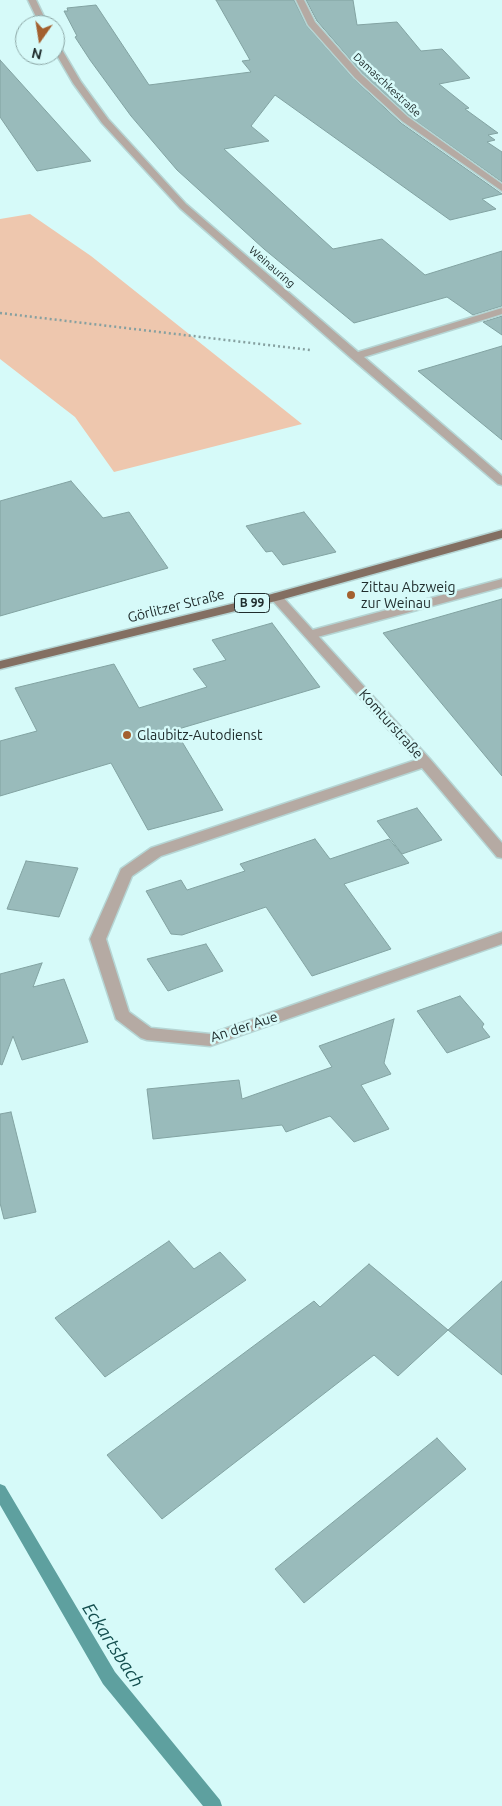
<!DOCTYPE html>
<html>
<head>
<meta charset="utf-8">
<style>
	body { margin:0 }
	#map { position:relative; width:502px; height:1806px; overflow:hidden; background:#d6faf9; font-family:Ubuntu,sans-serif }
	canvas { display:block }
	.north { position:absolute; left:15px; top:15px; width:50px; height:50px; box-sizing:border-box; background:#d6faf9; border:1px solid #8da8a7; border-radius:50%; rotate:193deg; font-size:14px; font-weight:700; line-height:20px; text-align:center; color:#202d2d }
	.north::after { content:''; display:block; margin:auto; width:18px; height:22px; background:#a3602f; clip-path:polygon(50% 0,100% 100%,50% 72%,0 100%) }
</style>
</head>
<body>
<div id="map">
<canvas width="502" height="1806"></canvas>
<div class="north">N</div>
</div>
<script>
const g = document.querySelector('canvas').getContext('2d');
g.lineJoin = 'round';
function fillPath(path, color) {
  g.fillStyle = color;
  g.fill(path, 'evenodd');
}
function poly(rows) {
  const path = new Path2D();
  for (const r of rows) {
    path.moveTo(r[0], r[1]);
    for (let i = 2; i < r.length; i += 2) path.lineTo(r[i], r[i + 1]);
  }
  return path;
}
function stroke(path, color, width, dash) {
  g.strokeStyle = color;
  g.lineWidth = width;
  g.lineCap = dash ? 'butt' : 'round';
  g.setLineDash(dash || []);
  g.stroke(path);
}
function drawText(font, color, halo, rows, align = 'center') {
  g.font = font + ' Ubuntu,sans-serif';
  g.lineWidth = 5;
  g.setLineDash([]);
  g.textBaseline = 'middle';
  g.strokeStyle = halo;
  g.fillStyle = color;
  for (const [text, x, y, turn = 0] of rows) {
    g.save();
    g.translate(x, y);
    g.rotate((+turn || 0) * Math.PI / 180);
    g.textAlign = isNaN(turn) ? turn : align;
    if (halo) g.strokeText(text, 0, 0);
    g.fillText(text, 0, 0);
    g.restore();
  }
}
const green = poly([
	[30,214,91,256,302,424,114,472,75,417,0,359,0,219]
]);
const stream = poly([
	[0,1484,5,1486,115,1672,220,1800,222,1806,203,1806,103,1684,0,1505,0,1484]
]);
const building = poly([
	[216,0,294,0,307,26,354,79,401,123,502,194,482,199,496,209,450,220,275,95,251,126,269,141,224,149,333,249,382,239,425,275,502,251,502,306,473,315,447,297,354,323,264,249,177,170,131,116,90,60,75,37,77,36,64,11,68,11,67,8,96,5,149,85,251,72,242,61,250,60,216,0],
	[306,0,353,0,357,25,397,22,421,51,442,49,470,78,439,84,469,108,465,109,498,133,488,135,495,140,487,142,502,152,502,182,409,116,362,73,317,21,306,0],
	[0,60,91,161,37,171,0,117,0,60],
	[502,316,502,335,483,322,502,316],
	[502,346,502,440,418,371,502,346],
	[71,481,103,518,129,512,168,568,0,616,0,501,71,481],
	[304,512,336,552,283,565,272,551,266,552,246,526,304,512],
	[502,599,502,776,383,633,502,599],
	[272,623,320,687,175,730,223,810,148,830,111,763,0,796,0,741,37,731,15,688,114,664,139,708,207,687,193,669,226,660,212,640,272,623],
	[417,808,442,840,402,854,377,821,417,808],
	[315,839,330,859,389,839,409,863,344,884,391,949,312,976,266,907,182,935,171,934,146,891,181,880,187,890,245,871,240,864,315,839],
	[26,861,78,868,59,917,7,909,26,861],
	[206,944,223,971,168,991,147,959,206,944],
	[42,963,33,987,64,979,88,1042,22,1060,13,1036,2,1065,0,1064,0,974,42,963],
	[460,996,484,1024,482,1027,490,1037,447,1053,417,1011,460,996],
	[394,1019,384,1063,391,1074,361,1085,389,1129,354,1142,330,1116,286,1132,282,1125,153,1139,147,1089,239,1080,242,1099,332,1067,319,1046,394,1019],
	[11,1112,36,1212,4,1219,0,1203,0,1114,11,1112],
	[169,1241,194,1269,220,1252,246,1280,105,1377,55,1318,169,1241],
	[369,1264,448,1330,398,1376,374,1355,162,1519,107,1455,314,1301,320,1307,369,1264],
	[502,1281,502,1375,448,1330,502,1281],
	[437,1438,466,1469,304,1603,275,1569,437,1438]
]);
const path = poly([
	[0,313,310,350]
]);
const lane = poly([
	[502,579,502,587,310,639,304,635,305,632,502,579]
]);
const street = poly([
	[28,0,36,0,48,25,40,25,28,0],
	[296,0,304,0,315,22,361,74,408,117,502,184,502,191,402,121,355,78,308,25,296,0],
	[55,43,58,43,81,82,108,119,186,204,358,352,502,308,502,314,364,357,502,476,502,485,498,484,351,358,180,208,102,123,73,83,55,52,55,43],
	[276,593,280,594,430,759,502,843,502,858,497,857,422,768,161,856,132,876,106,939,129,1012,151,1028,210,1034,502,932,502,944,210,1046,147,1040,141,1038,116,1019,90,939,121,869,151,848,416,760,272,600,270,597,272,594,276,593]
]);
const primary = poly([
	[502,530,502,538,280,600,0,669,0,661,272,594,502,530]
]);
const markers = [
	[351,595,5,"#a3602f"],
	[127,735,5,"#a3602f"]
];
const farStreetnames = [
	["Damaschkestraße",387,85,43],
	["Weinauring",272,267,41]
];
const shields = [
	[252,603,35]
];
const shieldNames = [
	["B 99",252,603]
];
const poiNames = [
	["Zittau Abzweig",361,587],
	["zur Weinau",361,603],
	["Glaubitz-Autodienst",137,735]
];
const streetNames = [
	["Görlitzer Straße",176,606,-14],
	["Komturstraße",391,724,48],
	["An der Aue",244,1027,-18]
];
const nearWaternames = [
	["Eckartsbach",113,1645,57]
];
fillPath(green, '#eec7ae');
fillPath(stream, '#5ea09f');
fillPath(building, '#9bb');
stroke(building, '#82a3a2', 1);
stroke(lane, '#b5d5d4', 3);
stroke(street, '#b5d5d4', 3);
stroke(primary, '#b5d5d4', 3);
stroke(path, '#86a0a0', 2.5, [2, 3]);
fillPath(lane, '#b5aaa3');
fillPath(street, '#b5aaa3');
fillPath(primary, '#836f62');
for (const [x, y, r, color] of markers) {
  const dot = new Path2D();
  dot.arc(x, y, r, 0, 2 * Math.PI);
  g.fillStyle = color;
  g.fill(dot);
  stroke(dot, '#d6faf9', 2);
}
drawText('11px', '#202d2d', '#d6faf9', farStreetnames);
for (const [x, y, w] of shields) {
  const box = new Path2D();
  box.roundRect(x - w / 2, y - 9.5, w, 19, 4);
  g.fillStyle = '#d6faf9';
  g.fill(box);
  stroke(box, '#202d2d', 1);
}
drawText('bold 12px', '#202d2d', null, shieldNames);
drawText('14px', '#202d2d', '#d6faf9', poiNames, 'left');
drawText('14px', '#202d2d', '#d6faf9', streetNames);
drawText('italic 18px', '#134e4e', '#d6faf9', nearWaternames);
</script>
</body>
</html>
